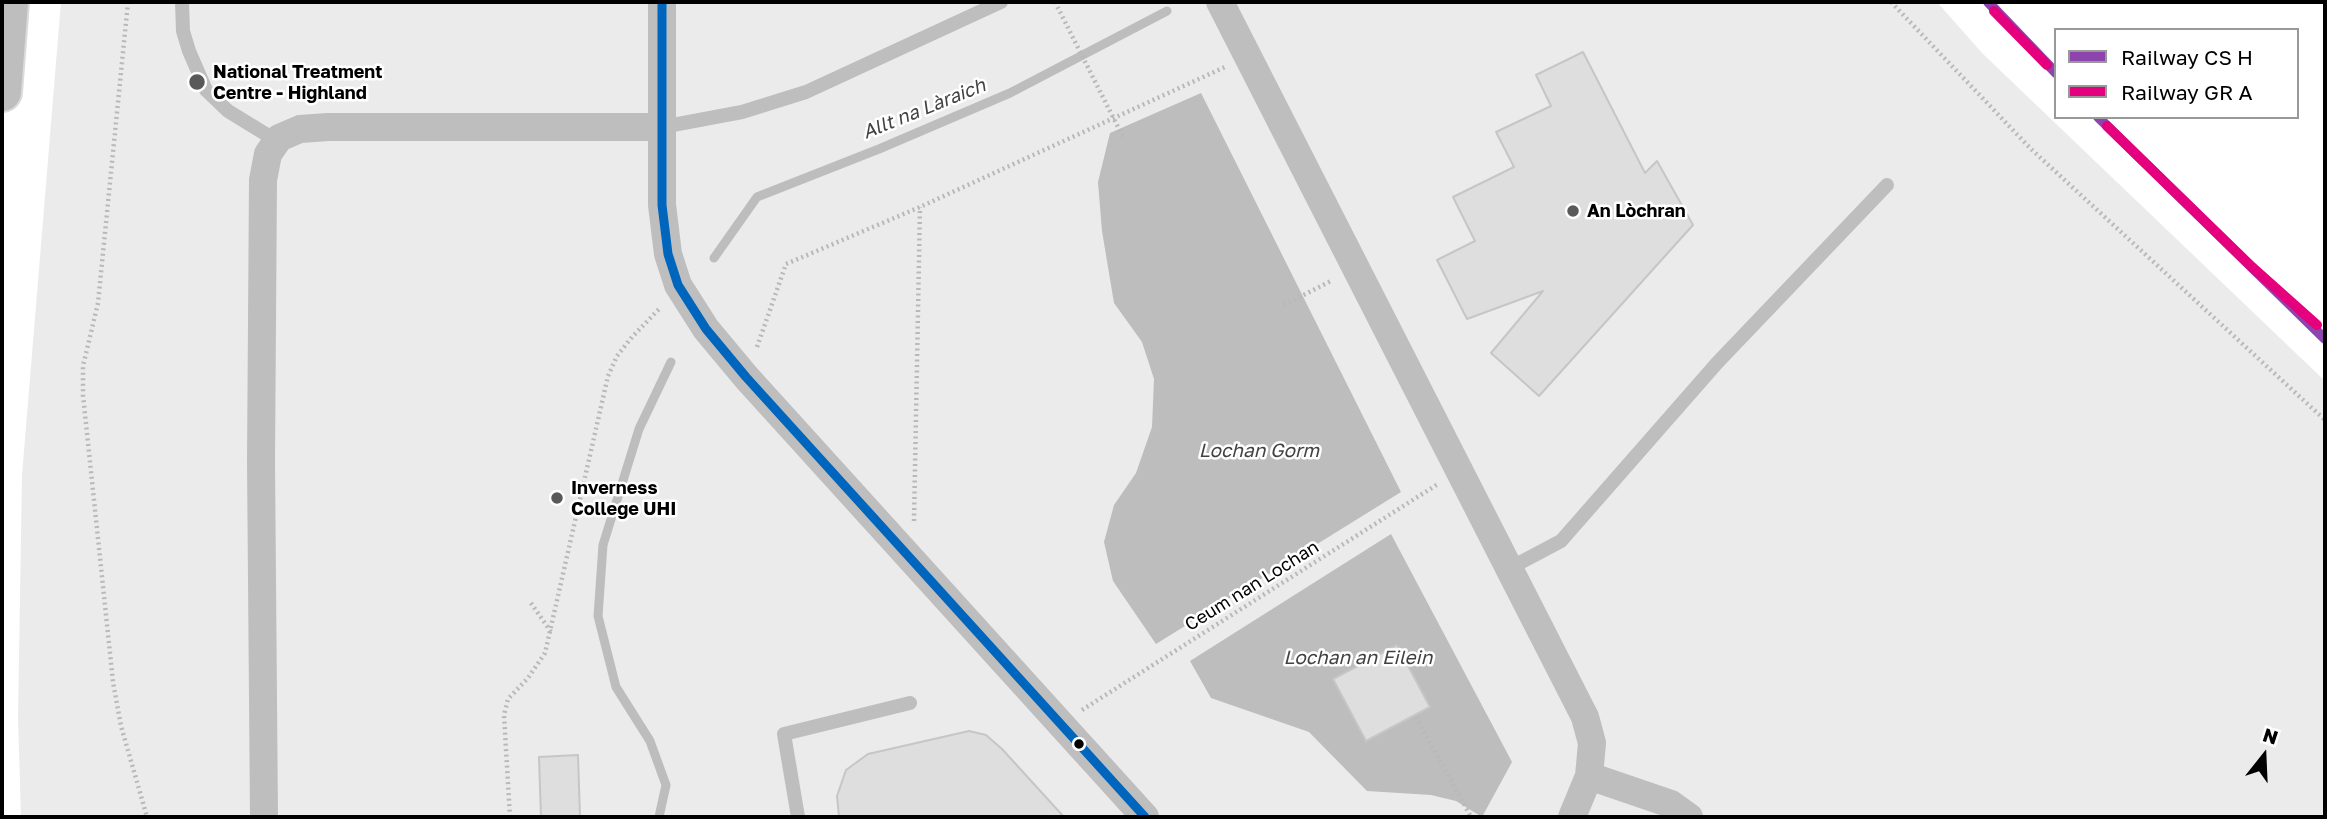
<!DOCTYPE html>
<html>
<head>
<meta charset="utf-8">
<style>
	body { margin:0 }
	#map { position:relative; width:2327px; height:819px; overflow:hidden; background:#fff; font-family:"Golos Text",sans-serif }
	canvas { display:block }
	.frame { position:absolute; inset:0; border:4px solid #000; pointer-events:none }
	.legend { position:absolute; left:2054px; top:28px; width:245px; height:91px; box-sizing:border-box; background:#fff; border:2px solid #999; margin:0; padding:9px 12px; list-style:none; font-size:21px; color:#000 }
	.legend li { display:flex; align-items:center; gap:14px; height:35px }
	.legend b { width:35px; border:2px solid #999 }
	.north { position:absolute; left:2229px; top:721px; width:70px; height:70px; -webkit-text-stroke:5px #fff; paint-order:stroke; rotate:18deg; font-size:19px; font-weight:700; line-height:28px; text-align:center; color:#000 }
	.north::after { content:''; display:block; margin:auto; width:24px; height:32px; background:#000; clip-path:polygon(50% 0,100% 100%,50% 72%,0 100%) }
</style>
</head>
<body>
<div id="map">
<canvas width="2327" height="819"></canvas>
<div class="frame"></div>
<ul class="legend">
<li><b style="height:9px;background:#8e44ad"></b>Railway CS H</li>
<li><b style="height:9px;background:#e5007d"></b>Railway GR A</li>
</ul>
<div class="north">N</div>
</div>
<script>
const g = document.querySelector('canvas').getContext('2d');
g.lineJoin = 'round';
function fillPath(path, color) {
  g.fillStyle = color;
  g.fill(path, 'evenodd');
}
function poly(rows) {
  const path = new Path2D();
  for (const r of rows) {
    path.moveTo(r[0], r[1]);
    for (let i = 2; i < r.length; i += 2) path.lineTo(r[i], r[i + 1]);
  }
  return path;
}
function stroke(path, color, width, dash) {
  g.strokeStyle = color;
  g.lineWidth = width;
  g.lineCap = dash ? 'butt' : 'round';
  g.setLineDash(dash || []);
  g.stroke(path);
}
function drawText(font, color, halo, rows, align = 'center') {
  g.font = font + ' "Golos Text",sans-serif';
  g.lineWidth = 5;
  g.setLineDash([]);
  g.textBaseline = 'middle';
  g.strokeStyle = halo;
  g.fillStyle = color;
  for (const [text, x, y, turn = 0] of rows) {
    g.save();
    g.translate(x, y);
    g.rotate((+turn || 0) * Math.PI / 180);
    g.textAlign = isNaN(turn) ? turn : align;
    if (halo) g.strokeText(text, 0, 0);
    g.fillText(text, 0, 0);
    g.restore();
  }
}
const green = poly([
	[61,2,1937,2,1983,54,2325,381,2325,817,21,817,18,718,22,475]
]);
const water = poly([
	[1201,93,1401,492,1156,644,1113,581,1104,542,1114,505,1136,473,1152,427,1154,379,1142,342,1114,303,1102,231,1098,182,1110,133],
	[1391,534,1512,762,1482,817,1456,801,1431,795,1367,791,1309,732,1211,698,1190,661]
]);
const stream = poly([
	[714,258,757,197,879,149,1010,93,1167,11],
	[659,817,666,785,650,741,616,687,598,616,603,545,639,429,671,362]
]);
const building = poly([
	[1583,52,1645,173,1657,161,1693,225,1539,396,1491,353,1543,291,1467,319,1437,260,1475,241,1453,197,1514,167,1496,132,1551,106,1536,75,1583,52],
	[1397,645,1430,707,1366,741,1333,679,1397,645],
	[969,731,986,735,1002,749,1064,817,839,817,837,796,846,770,868,754,969,731],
	[578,755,580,817,541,817,539,757,578,755]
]);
const path = poly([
	[128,2,98,303,83,366,83,395,113,682,121,726,147,817],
	[1055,2,1123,137],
	[1891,2,2031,149,2325,420],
	[1284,305,1333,280],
	[757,347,786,264,920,207,1225,67],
	[914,521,920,207],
	[531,603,551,632],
	[1082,710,1438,484],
	[1416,717,1471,817],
	[510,817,504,715,508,699,528,678,545,653,608,376,617,356,632,337,660,308]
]);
const service = poly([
	[182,2,183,31,189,51,206,90,228,111,277,141],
	[662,127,742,112,806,92,1001,2],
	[1510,568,1561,541,1717,363,1887,185],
	[798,817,784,734,910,703]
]);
const minor = poly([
	[662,2,662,205,668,254,678,285,706,329,746,377,1145,817],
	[1220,2,1585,717,1592,743,1589,776,1572,817],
	[1589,776,1671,804,1689,817],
	[264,817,261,462,263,180,268,154,279,138,300,129,328,127,662,127]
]);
const trunk = poly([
	[2,92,9,2]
]);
const bus1 = poly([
	[662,2,662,205,668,254,678,285,706,329,746,377,1145,817]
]);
const rail1 = poly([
	[1988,2,2056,73],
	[2098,117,2325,339]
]);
const rail2 = poly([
	[1994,11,2047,65],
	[2107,126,2252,267,2317,325]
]);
const markers = [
	[197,82,9,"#595959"],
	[1573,211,7,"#595959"],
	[557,498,7,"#595959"],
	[1079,744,6,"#000"]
];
const poiNames = [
	["National Treatment",213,72],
	["Centre - Highland",213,93],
	["An Lòchran",1587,211],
	["Inverness",571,488],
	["College UHI",571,509]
];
const streetNames = [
	["Ceum nan Lochan",1252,586,-32]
];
const waterNames = [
	["Allt na Làraich",924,109,-22],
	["Lochan Gorm",1259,451],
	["Lochan an Eilein",1358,658]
];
fillPath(green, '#ebebeb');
fillPath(water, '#bdbdbd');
stroke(stream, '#bdbdbd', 9);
fillPath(building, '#dedede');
stroke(building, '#c6c6c6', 2);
stroke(trunk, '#dbdbdb', 42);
stroke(path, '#b9b9b9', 4.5, [2, 3.5]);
stroke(service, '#bebebe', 14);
stroke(minor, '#bebebe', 28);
stroke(trunk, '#bebebe', 38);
stroke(bus1, '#0065bd', 9);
stroke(rail1, '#8e44ad', 10);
stroke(rail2, '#e5007d', 10);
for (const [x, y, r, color] of markers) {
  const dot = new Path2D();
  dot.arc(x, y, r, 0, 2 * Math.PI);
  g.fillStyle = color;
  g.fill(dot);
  stroke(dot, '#fff', 2.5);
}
drawText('bold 18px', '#000', '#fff', poiNames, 'left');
drawText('18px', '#000', '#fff', streetNames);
drawText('italic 19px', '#424242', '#fff', waterNames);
</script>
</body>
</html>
